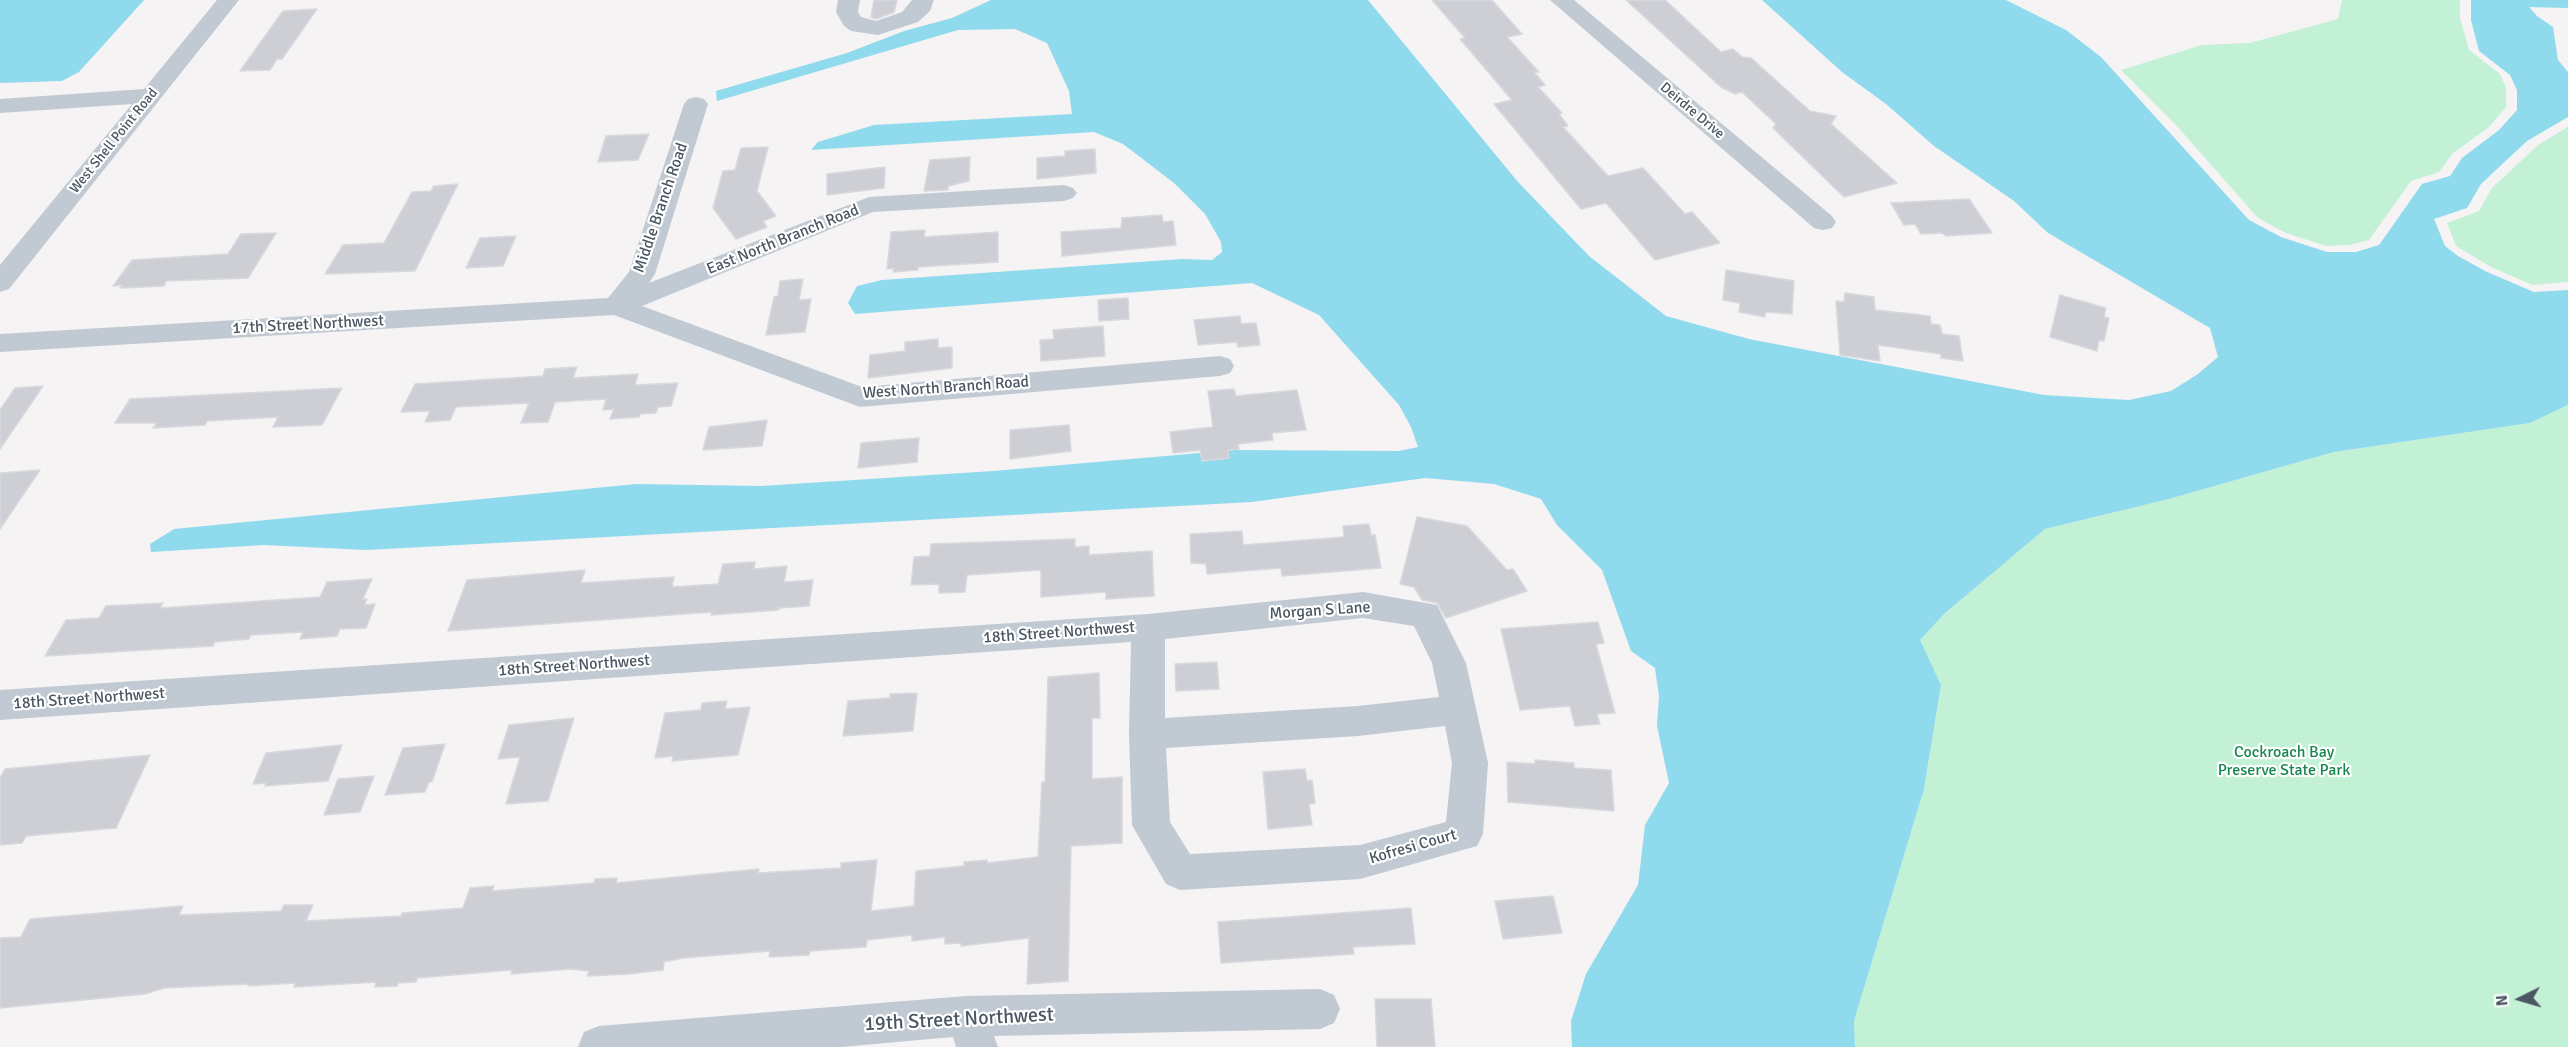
<!DOCTYPE html>
<html>
<head>
<meta charset="utf-8">
<style>
	body { margin:0 }
	#map { position:relative; width:2568px; height:1047px; overflow:hidden; background:#f5f3f3; font-family:Signika,sans-serif }
	canvas { display:block }
	.north { position:absolute; left:2490px; top:969px; width:60px; height:60px; -webkit-text-stroke:4px #fff; paint-order:stroke; rotate:265deg; font-size:16px; font-weight:700; line-height:24px; text-align:center; color:#4a5661 }
	.north::after { content:''; display:block; margin:auto; width:21px; height:27px; background:#4a5661; clip-path:polygon(50% 0,100% 100%,50% 72%,0 100%) }
</style>
</head>
<body>
<div id="map">
<canvas width="2568" height="1047"></canvas>
<div class="north">N</div>
</div>
<script>
const g = document.querySelector('canvas').getContext('2d');
g.lineJoin = 'round';
function fillPath(path, color) {
  g.fillStyle = color;
  g.fill(path, 'evenodd');
}
function poly(rows) {
  const path = new Path2D();
  for (const r of rows) {
    path.moveTo(r[0], r[1]);
    for (let i = 2; i < r.length; i += 2) path.lineTo(r[i], r[i + 1]);
  }
  return path;
}
function stroke(path, color, width, dash) {
  g.strokeStyle = color;
  g.lineWidth = width;
  g.lineCap = dash ? 'butt' : 'round';
  g.setLineDash(dash || []);
  g.stroke(path);
}
function drawText(font, color, halo, rows, align = 'center') {
  g.font = font + ' Signika,sans-serif';
  g.lineWidth = 4.5;
  g.setLineDash([]);
  g.textBaseline = 'middle';
  g.strokeStyle = halo;
  g.fillStyle = color;
  for (const [text, x, y, turn = 0] of rows) {
    g.save();
    g.translate(x, y);
    g.rotate((+turn || 0) * Math.PI / 180);
    g.textAlign = isNaN(turn) ? turn : align;
    if (halo) g.strokeText(text, 0, 0);
    g.fillText(text, 0, 0);
    g.restore();
  }
}
const green = poly([
	[2342,0,2460,0,2460,18,2469,50,2500,74,2506,88,2506,107,2489,127,2452,154,2439,172,2411,181,2369,240,2349,245,2326,246,2286,233,2258,218,2176,125,2121,70,2202,45,2250,43,2338,19],
	[2568,127,2568,282,2533,285,2493,268,2456,246,2447,223,2479,211,2492,188,2538,145],
	[2568,405,2568,1047,1855,1047,1854,1021,1924,789,1941,685,1919,640,1944,614,2045,529,2169,499,2334,452,2530,423]
]);
const water = poly([
	[0,0,144,0,79,72,62,81,0,83],
	[991,0,1368,0,1518,182,1589,256,1666,316,1749,339,2044,395,2129,400,2171,391,2198,374,2218,357,2210,328,2048,233,2014,201,1934,146,1886,104,1842,72,1762,0,2006,0,2066,30,2101,57,2249,220,2281,237,2327,252,2356,252,2379,245,2422,184,2450,176,2462,158,2499,130,2517,110,2517,90,2510,75,2479,51,2471,20,2471,0,2568,0,2568,8,2529,7,2537,16,2553,27,2558,60,2568,72,2568,117,2527,141,2481,184,2467,208,2434,219,2445,246,2458,256,2487,272,2534,292,2568,290,2568,405,2530,423,2334,452,2169,499,2045,529,1944,614,1920,640,1941,685,1924,789,1854,1021,1855,1047,1572,1047,1571,1021,1586,974,1638,885,1645,825,1669,783,1657,726,1659,696,1655,668,1631,651,1602,570,1557,525,1541,499,1494,484,1425,478,1252,502,367,550,264,545,151,552,150,544,174,529,636,484,761,486,993,471,1234,450,1399,451,1418,447,1411,427,1399,405,1319,315,1252,283,855,314,848,303,857,286,882,280,1182,259,1212,260,1222,252,1221,242,1205,214,1174,183,1123,144,1094,132,811,150,818,142,874,125,1072,114,1069,91,1047,43,1015,29,958,30,717,101,716,91,847,53,904,31,952,18]
]);
const building = poly([
	[874,0,897,0,894,12,876,19,871,17,874,0],
	[1432,0,1492,0,1522,34,1507,37,1539,72,1534,72,1545,85,1538,87,1562,113,1559,114,1568,126,1563,127,1608,176,1643,168,1685,214,1692,212,1720,243,1655,260,1606,203,1581,209,1494,104,1512,100,1460,39,1465,38,1432,0],
	[1626,0,1665,0,1721,52,1733,49,1742,57,1751,58,1810,111,1836,116,1831,124,1897,183,1844,197,1773,128,1776,124,1742,92,1735,94,1721,87,1626,0],
	[317,9,282,59,277,59,270,70,240,71,283,11,317,9],
	[649,134,638,160,598,162,606,136,649,134],
	[768,147,757,191,776,216,763,221,767,227,736,239,713,208,723,171,735,170,741,148,768,147],
	[1095,149,1096,173,1037,179,1037,158,1065,156,1065,151,1095,149],
	[970,157,969,181,948,186,948,190,924,191,930,160,970,157],
	[885,167,884,188,827,195,827,174,885,167],
	[458,184,415,271,325,274,343,245,384,243,412,192,431,191,434,186,458,184],
	[1969,199,1992,233,1946,236,1942,233,1921,234,1915,224,1904,225,1891,203,1969,199],
	[1162,215,1163,222,1173,221,1176,245,1062,256,1061,232,1121,228,1122,218,1162,215],
	[925,230,924,237,998,232,998,262,918,267,918,270,893,272,894,268,887,269,891,232,925,230],
	[276,233,248,278,166,281,164,286,120,288,122,285,113,286,132,260,228,254,241,234,276,233],
	[516,236,503,266,466,268,480,238,516,236],
	[1726,270,1794,281,1792,314,1765,312,1765,317,1739,312,1740,303,1723,300,1726,270],
	[803,279,799,300,811,299,805,332,766,335,774,297,778,296,780,281,803,279],
	[1845,293,1874,297,1875,310,1930,316,1931,324,1940,325,1942,334,1959,336,1963,361,1941,358,1941,354,1878,345,1880,361,1840,355,1836,301,1844,302,1845,293],
	[2060,295,2106,308,2104,317,2109,318,2104,341,2099,340,2097,351,2050,337,2060,295],
	[1128,298,1129,319,1099,321,1098,300,1128,298],
	[1240,316,1241,324,1256,323,1260,345,1238,347,1237,342,1198,345,1194,320,1240,316],
	[1103,326,1105,356,1041,361,1040,340,1054,339,1053,330,1103,326],
	[938,339,938,348,952,347,952,368,868,378,870,355,905,351,905,342,938,339],
	[577,367,573,378,638,374,635,385,678,383,671,406,658,407,656,413,640,414,639,417,610,419,614,409,603,410,606,399,555,402,548,422,521,423,529,403,456,407,450,420,425,422,430,411,401,412,415,384,543,376,545,369,577,367],
	[43,386,0,449,0,410,15,388,43,386],
	[342,388,322,425,273,427,278,417,207,421,205,425,153,428,157,423,115,423,130,399,342,388],
	[1234,389,1236,396,1297,390,1306,430,1272,433,1273,440,1238,444,1239,449,1228,450,1229,458,1202,461,1200,450,1173,453,1170,432,1213,427,1208,391,1234,389],
	[767,420,762,446,703,450,709,427,767,420],
	[1069,425,1071,451,1010,459,1010,430,1069,425],
	[919,438,917,462,858,468,861,443,919,438],
	[40,470,0,529,0,473,40,470],
	[1417,517,1467,526,1507,570,1513,569,1527,591,1446,618,1437,603,1422,600,1414,587,1400,584,1417,517],
	[1369,524,1371,535,1375,535,1381,568,1282,576,1281,568,1207,574,1206,564,1191,563,1190,534,1242,531,1243,545,1344,537,1343,526,1369,524],
	[1075,539,1075,547,1089,546,1089,555,1152,551,1154,596,1106,599,1106,592,1041,597,1041,570,967,575,965,592,939,593,939,584,911,585,914,557,930,556,931,544,1075,539],
	[755,562,754,569,787,566,784,582,813,580,809,606,779,608,779,610,711,615,712,612,448,631,467,580,585,570,581,583,674,577,672,587,718,584,723,564,755,562],
	[372,579,363,599,367,599,364,605,375,604,366,628,340,629,337,636,300,639,303,632,251,635,249,639,215,642,213,646,45,656,66,620,99,618,106,606,163,603,160,608,320,597,327,582,372,579],
	[1598,622,1604,643,1596,644,1615,713,1597,714,1600,724,1575,726,1570,706,1520,710,1501,629,1598,622],
	[1217,662,1219,689,1176,691,1175,664,1217,662],
	[1099,673,1100,718,1092,718,1092,779,1122,777,1122,843,1071,846,1068,981,1027,984,1029,938,961,946,961,943,945,944,945,937,912,941,912,935,867,940,866,947,810,951,809,955,769,957,770,951,683,958,664,962,663,970,628,974,587,976,589,971,570,969,511,974,512,970,417,978,416,982,398,983,397,986,375,987,376,982,294,987,295,983,248,986,249,984,164,988,145,994,0,1008,0,938,21,937,30,919,183,906,179,915,281,911,284,905,313,905,306,921,401,916,402,913,463,908,470,888,494,886,492,891,594,883,595,879,617,878,616,883,759,869,758,873,841,868,841,863,877,860,871,911,914,906,916,871,964,866,964,862,987,860,987,863,1038,857,1042,782,1045,782,1048,677,1099,673],
	[917,693,913,731,843,736,848,701,890,698,890,694,917,693],
	[727,701,725,709,750,707,738,755,672,761,673,756,655,758,665,713,701,710,702,703,727,701],
	[574,718,548,801,506,804,520,757,498,759,509,725,574,718],
	[445,744,432,782,429,782,425,792,385,795,403,748,445,744],
	[342,745,328,781,265,786,266,783,253,784,266,753,342,745],
	[150,755,116,828,26,836,22,843,0,845,0,778,5,769,150,755],
	[1535,760,1574,763,1574,768,1611,770,1614,811,1508,802,1507,762,1535,764,1535,760],
	[1305,769,1307,781,1312,780,1315,803,1309,804,1312,825,1268,829,1263,772,1305,769],
	[374,776,360,812,324,815,338,779,374,776],
	[1553,896,1562,933,1503,939,1495,901,1553,896],
	[1411,908,1415,944,1353,947,1354,954,1221,963,1218,922,1411,908],
	[1375,999,1431,999,1435,1047,1377,1047,1375,999]
]);
const minor = poly([
	[217,0,239,0,9,289,0,292,0,265,132,104,0,113,0,99,144,89,217,0],
	[838,0,860,0,858,12,861,17,876,21,902,12,912,0,934,0,930,11,918,22,878,35,851,31,844,26,836,12,838,0],
	[1550,0,1574,0,1832,216,1836,222,1832,228,1823,230,1814,228,1550,0],
	[696,97,704,99,708,104,655,274,649,283,869,197,1064,185,1073,188,1077,193,1073,198,1064,201,873,212,642,306,862,387,1220,356,1230,359,1234,366,1230,373,1220,376,860,407,614,315,0,352,0,334,608,298,629,272,684,104,688,99,696,97],
	[1363,592,1437,605,1466,663,1488,763,1483,834,1477,846,1360,879,1180,890,1166,884,1132,825,1129,734,1131,642,0,720,0,690,1148,614,1363,592],
	[1363,618,1414,626,1432,663,1439,697,1358,706,1165,718,1165,639,1363,618],
	[1445,726,1452,763,1446,822,1360,845,1190,854,1170,822,1166,748,1358,736,1445,726],
	[1320,989,1334,995,1340,1009,1334,1023,1320,1029,994,1036,998,1047,956,1047,953,1037,841,1047,578,1047,584,1032,599,1026,966,996,1320,989]
]);
const farStreetnames = [
	["Deirdre Drive",1692,111,40],
	["West Shell Point Road",114,141,-51]
];
const streetNames = [
	["Middle Branch Road",661,208,-71],
	["East North Branch Road",783,240,-22],
	["17th Street Northwest",308,325,-3],
	["West North Branch Road",946,388,-4],
	["Morgan S Lane",1320,611,-4],
	["18th Street Northwest",1059,633,-4],
	["18th Street Northwest",574,666,-4],
	["18th Street Northwest",89,699,-4],
	["Kofresi Court",1413,847,-16]
];
const parkNames = [
	["Cockroach Bay",2284,753],
	["Preserve State Park",2284,771]
];
const nearStreetnames = [
	["19th Street Northwest",959,1020,-3]
];
fillPath(green, '#c3f1d5');
fillPath(water, '#90daee');
fillPath(building, '#cdcfd5');
stroke(building, '#d7d9de', 1.5);
fillPath(minor, '#c1cad2');
drawText('14px', '#4a5661', '#fff', farStreetnames);
drawText('16px', '#4a5661', '#fff', streetNames);
drawText('16px', '#17864f', '#fff', parkNames);
drawText('20px', '#4a5661', '#fff', nearStreetnames);
</script>
</body>
</html>
